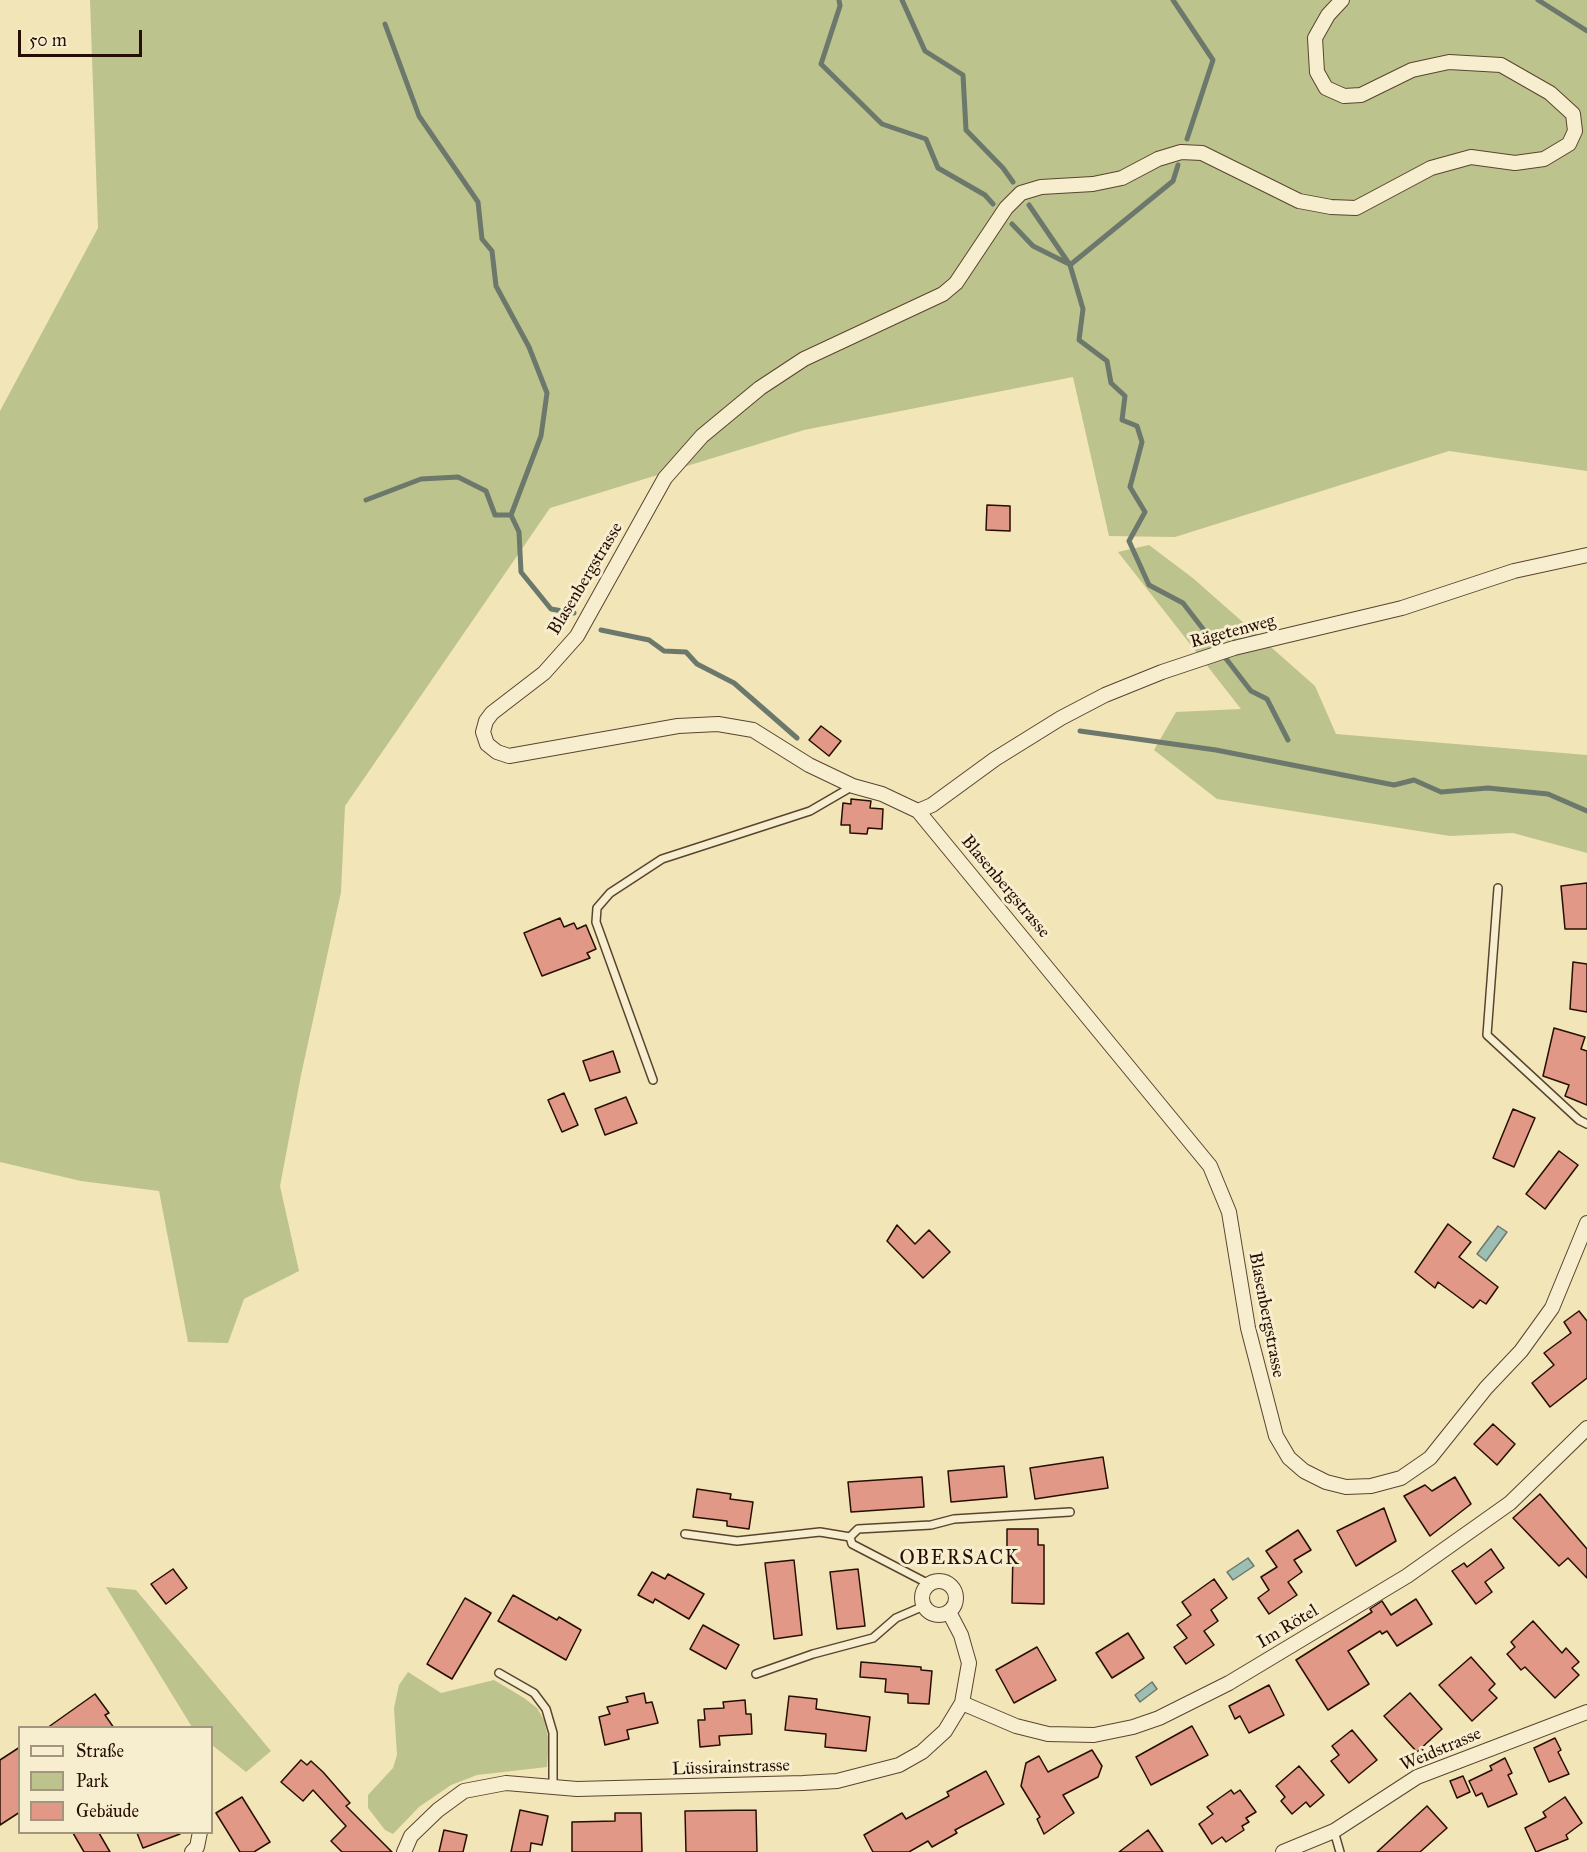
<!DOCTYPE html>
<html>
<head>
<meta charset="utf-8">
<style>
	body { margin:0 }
	#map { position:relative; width:1587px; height:1852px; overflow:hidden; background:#f2e5b7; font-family:"IM FELL Great Primer",serif }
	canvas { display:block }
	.legend { position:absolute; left:18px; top:1726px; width:195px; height:108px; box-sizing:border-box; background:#f7eed0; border:2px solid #a3957e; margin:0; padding:8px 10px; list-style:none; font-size:18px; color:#260f02 }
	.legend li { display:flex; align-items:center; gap:12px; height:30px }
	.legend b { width:30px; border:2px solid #a3957e }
	.scale { position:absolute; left:18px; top:30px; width:124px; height:27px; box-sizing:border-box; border:3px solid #260f02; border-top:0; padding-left:8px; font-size:18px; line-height:21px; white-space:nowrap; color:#260f02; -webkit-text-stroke:4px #f7eed0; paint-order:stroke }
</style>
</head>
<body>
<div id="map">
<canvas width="1587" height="1852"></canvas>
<ul class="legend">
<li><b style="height:8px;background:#f7eed0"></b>Straße</li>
<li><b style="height:16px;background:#bdc38c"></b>Park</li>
<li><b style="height:16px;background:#e19886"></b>Gebäude</li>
</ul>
<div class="scale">50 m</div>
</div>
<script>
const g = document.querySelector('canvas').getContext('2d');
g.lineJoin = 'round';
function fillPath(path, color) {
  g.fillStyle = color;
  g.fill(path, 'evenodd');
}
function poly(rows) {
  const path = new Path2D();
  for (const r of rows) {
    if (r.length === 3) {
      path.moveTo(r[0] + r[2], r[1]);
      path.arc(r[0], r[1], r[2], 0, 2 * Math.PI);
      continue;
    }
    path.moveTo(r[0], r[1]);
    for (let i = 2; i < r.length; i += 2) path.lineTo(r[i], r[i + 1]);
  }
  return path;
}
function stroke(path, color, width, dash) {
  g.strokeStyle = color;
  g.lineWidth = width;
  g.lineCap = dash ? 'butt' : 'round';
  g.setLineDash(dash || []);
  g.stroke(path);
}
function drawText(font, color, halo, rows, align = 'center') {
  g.font = font + ' "IM FELL Great Primer",serif';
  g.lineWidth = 6;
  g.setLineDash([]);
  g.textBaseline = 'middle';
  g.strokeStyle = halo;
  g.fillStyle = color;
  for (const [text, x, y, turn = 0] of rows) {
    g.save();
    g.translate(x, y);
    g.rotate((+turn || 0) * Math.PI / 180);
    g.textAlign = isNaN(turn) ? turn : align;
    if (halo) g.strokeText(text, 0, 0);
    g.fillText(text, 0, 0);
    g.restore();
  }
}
const green = poly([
	[90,0,1587,0,1587,471,1449,451,1175,537,1109,536,1073,377,804,430,550,508,345,806,341,892,301,1075,280,1186,299,1271,244,1299,228,1343,188,1342,159,1191,81,1181,0,1162,0,411,98,228],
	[1149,545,1194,579,1315,686,1336,734,1587,755,1587,853,1513,833,1450,836,1217,799,1154,750,1176,712,1241,709,1118,552],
	[106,1587,136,1590,271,1751,246,1772,212,1745,212,1728,192,1727],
	[408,1672,441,1693,494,1680,524,1698,537,1708,544,1720,549,1742,547,1767,477,1775,451,1785,419,1807,393,1834,385,1830,368,1808,368,1795,393,1768,397,1755,394,1708,399,1685]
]);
const water = poly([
	[1498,1226,1507,1232,1486,1261,1477,1254,1498,1226],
	[1248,1558,1254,1566,1233,1580,1227,1572,1248,1558],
	[1152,1682,1157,1689,1140,1702,1135,1695,1152,1682]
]);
const stream = poly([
	[839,0,840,6,821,64,882,124,926,139,938,168,985,195,993,204],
	[902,0,925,51,963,75,966,130,1003,168,1013,182],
	[1173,0,1213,60,1187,139],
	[1538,0,1587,31],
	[385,24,419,116,478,202,482,239,492,251,496,286,529,347,547,393,541,436,511,515,519,532,521,572,551,609,574,613],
	[1029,205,1070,265,1083,309,1079,340,1107,361,1111,383,1125,396,1122,420,1137,426,1142,442,1130,487,1145,512,1129,541,1149,585,1183,603,1251,691,1267,699,1288,740],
	[1012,224,1033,246,1069,264],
	[1070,265,1173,181,1178,165],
	[366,500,421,479,458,477,486,491,495,515,511,515],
	[601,630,649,640,664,651,686,652,697,664,734,683,797,738],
	[1080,731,1216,750,1394,785,1414,780,1441,792,1488,788,1548,794,1587,811]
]);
const building = poly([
	[987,505,1010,506,1010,531,986,530,987,505],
	[821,726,841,741,829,756,809,740,821,726],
	[851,799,871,801,870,808,883,809,882,829,868,828,867,834,850,833,850,825,841,825,843,803,851,804,851,799],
	[1587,883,1587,929,1565,929,1561,886,1587,883],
	[560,918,564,927,574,923,577,929,586,925,596,949,587,953,590,958,542,976,524,933,560,918],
	[1573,962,1587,964,1587,1012,1570,1009,1573,962],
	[1554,1028,1585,1037,1581,1049,1587,1051,1587,1105,1565,1096,1569,1085,1543,1076,1554,1028],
	[613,1051,620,1072,590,1081,583,1061,613,1051],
	[564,1093,578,1125,562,1132,548,1100,564,1093],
	[626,1097,637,1123,605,1135,595,1109,626,1097],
	[1513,1109,1535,1118,1514,1167,1493,1158,1513,1109],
	[1559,1151,1578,1165,1545,1209,1526,1194,1559,1151],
	[1448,1224,1471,1242,1459,1257,1498,1287,1486,1304,1480,1300,1473,1308,1438,1282,1435,1288,1415,1272,1448,1224],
	[897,1225,915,1244,929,1230,950,1252,923,1278,887,1241,897,1225],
	[1579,1311,1587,1321,1587,1378,1550,1407,1532,1383,1554,1365,1544,1353,1571,1333,1564,1322,1579,1311],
	[1493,1424,1515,1444,1497,1465,1474,1444,1493,1424],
	[1103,1457,1108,1488,1035,1499,1030,1468,1103,1457],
	[1004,1466,1007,1497,951,1502,948,1471,1004,1466],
	[922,1477,924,1507,851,1512,848,1482,922,1477],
	[1455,1477,1471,1504,1430,1536,1404,1496,1425,1485,1432,1491,1455,1477],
	[697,1489,731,1494,730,1499,753,1502,749,1529,727,1526,727,1521,693,1517,697,1489],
	[1540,1494,1587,1549,1587,1578,1568,1558,1559,1566,1513,1518,1540,1494],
	[1384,1508,1396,1541,1356,1566,1337,1531,1384,1508],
	[1007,1529,1038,1529,1038,1545,1044,1545,1044,1604,1012,1603,1013,1550,1007,1550,1007,1529],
	[1298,1530,1311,1550,1294,1560,1302,1572,1288,1582,1297,1595,1269,1614,1258,1598,1269,1590,1261,1577,1277,1567,1266,1551,1298,1530],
	[1491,1549,1504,1568,1485,1582,1492,1592,1476,1604,1452,1571,1464,1563,1467,1567,1491,1549],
	[794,1560,802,1635,774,1639,765,1563,794,1560],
	[173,1569,187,1588,166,1604,151,1584,173,1569],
	[858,1569,865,1626,837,1629,830,1572,858,1569],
	[652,1572,665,1579,668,1574,704,1594,689,1619,655,1599,653,1603,638,1595,652,1572],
	[1214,1579,1227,1598,1211,1610,1218,1621,1204,1631,1214,1645,1186,1664,1174,1647,1187,1638,1177,1625,1191,1615,1182,1602,1214,1579],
	[513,1595,557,1620,559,1617,581,1630,566,1660,498,1621,513,1595],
	[465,1598,491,1613,452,1679,427,1664,465,1598],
	[1416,1599,1432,1624,1397,1646,1387,1631,1382,1634,1380,1631,1348,1651,1369,1684,1328,1710,1296,1660,1372,1612,1370,1609,1382,1601,1391,1615,1416,1599],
	[1533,1621,1562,1653,1566,1648,1579,1662,1572,1668,1579,1675,1555,1698,1525,1667,1521,1670,1507,1654,1515,1647,1511,1642,1533,1621],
	[703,1625,739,1645,726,1669,690,1649,703,1625],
	[1128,1633,1144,1658,1112,1678,1096,1653,1128,1633],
	[1037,1647,1056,1680,1014,1703,996,1670,1037,1647],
	[1471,1657,1495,1684,1489,1690,1497,1698,1472,1721,1439,1685,1471,1657],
	[861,1662,921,1667,921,1670,932,1671,929,1704,908,1703,908,1694,885,1692,886,1679,860,1677,861,1662],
	[1269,1685,1284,1715,1249,1733,1240,1716,1235,1719,1229,1706,1269,1685],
	[644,1693,646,1703,652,1702,658,1723,627,1730,629,1739,605,1745,599,1717,610,1714,607,1707,628,1702,626,1697,644,1693],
	[1410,1693,1442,1729,1417,1752,1384,1716,1410,1693],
	[95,1694,109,1713,105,1715,114,1728,47,1728,95,1694],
	[789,1696,817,1699,816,1709,870,1717,866,1751,825,1747,826,1734,785,1730,789,1696],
	[745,1700,746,1714,751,1714,752,1734,719,1736,720,1745,700,1747,698,1720,705,1720,704,1709,724,1708,723,1702,745,1700],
	[1192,1726,1208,1755,1151,1785,1136,1757,1192,1726],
	[1352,1730,1377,1760,1349,1783,1331,1761,1339,1755,1332,1746,1352,1730],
	[1555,1738,1561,1750,1558,1752,1569,1774,1549,1782,1534,1748,1555,1738],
	[20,1747,20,1812,0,1825,0,1760,20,1747],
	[1092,1750,1102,1766,1098,1777,1063,1795,1074,1813,1044,1834,1037,1819,1040,1817,1021,1786,1026,1763,1039,1756,1048,1772,1092,1750],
	[1505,1758,1512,1773,1508,1775,1517,1794,1488,1807,1482,1793,1476,1796,1469,1781,1492,1770,1490,1766,1505,1758],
	[301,1760,307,1765,311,1761,323,1772,350,1803,346,1806,392,1852,342,1852,331,1841,346,1826,313,1790,303,1801,281,1782,301,1760],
	[1299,1766,1324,1795,1310,1807,1306,1802,1292,1814,1281,1801,1285,1797,1276,1786,1299,1766],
	[986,1771,1004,1804,955,1830,957,1833,932,1847,928,1841,909,1852,873,1852,864,1835,902,1813,906,1819,949,1796,947,1792,986,1771],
	[1463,1776,1470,1792,1457,1798,1450,1781,1463,1776],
	[1231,1790,1234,1794,1240,1790,1256,1812,1246,1818,1249,1822,1242,1826,1244,1830,1226,1842,1222,1837,1212,1844,1199,1824,1213,1814,1207,1807,1231,1790],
	[242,1797,270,1842,254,1852,240,1852,216,1813,242,1797],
	[1565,1797,1582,1823,1566,1835,1568,1839,1536,1852,1525,1828,1546,1817,1543,1812,1565,1797],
	[1427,1806,1447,1828,1420,1852,1377,1852,1427,1806],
	[520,1810,548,1816,542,1845,531,1843,530,1852,511,1852,520,1810],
	[756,1810,757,1852,686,1852,685,1811,756,1810],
	[615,1813,641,1813,642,1852,572,1852,572,1822,615,1821,615,1813],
	[444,1830,467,1835,463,1852,439,1852,444,1830],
	[1148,1830,1163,1852,1119,1852,1148,1830],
	[73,1833,99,1833,110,1852,84,1852,73,1833],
	[137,1833,180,1833,180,1834,143,1848,137,1833]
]);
const service = poly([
	[1498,888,1487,1035,1579,1120,1587,1124],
	[653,1080,596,922,597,908,610,893,662,859,810,811,853,786],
	[685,1534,737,1541,820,1532,850,1537],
	[850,1537,858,1529,931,1525,954,1519,1070,1512],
	[850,1537,852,1544,929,1584],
	[499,1673,534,1693,546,1709,553,1733,553,1787],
	[756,1674,813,1654,873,1638,896,1618,924,1606],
	[1334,1831,1340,1852]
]);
const minor = poly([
	[1342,0,1328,15,1315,38,1317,72,1326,88,1344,96,1361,95,1412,70,1449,62,1501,65,1550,93,1573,114,1575,131,1569,144,1544,159,1515,163,1471,157,1431,168,1356,208,1331,207,1299,201,1202,153,1181,152,1158,159,1122,178,1093,184,1041,187,1021,193,1006,208,956,283,943,294,804,359,760,388,702,436,665,478,577,636,544,673,492,713,486,721,483,732,487,744,497,752,509,756,678,726,718,724,753,730,809,765,853,786,882,794,918,811,1210,1166,1229,1212,1248,1328,1276,1436,1289,1458,1304,1471,1326,1482,1346,1487,1371,1486,1401,1478,1430,1458,1486,1388,1521,1351,1552,1308,1587,1223],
	[918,811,932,805,995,759,1061,718,1105,695,1162,672,1234,648,1402,608,1514,571,1587,555],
	[939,1598,17],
	[962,1703,1016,1726,1048,1734,1094,1735,1133,1727,1159,1718,1229,1683,1407,1576,1510,1503,1587,1428],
	[192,1852,197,1847,200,1832],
	[404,1852,411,1836,438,1810,464,1791,506,1783,577,1789,803,1783,837,1781,899,1765,922,1752,945,1731,962,1703,969,1663,961,1635,949,1612],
	[1283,1852,1334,1831,1417,1777,1587,1712]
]);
const streetNames = [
	["Blasenbergstrasse",586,579,-59],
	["Rägetenweg",1233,632,-15],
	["Blasenbergstrasse",1005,887,50],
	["Blasenbergstrasse",1266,1315,79],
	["Im Rötel",1288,1627,-31],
	["Weidstrasse",1441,1750,-23],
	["Lüssirainstrasse",731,1768,-2]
];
const neighbourhoodNames = [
	["OBERSACK",960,1559]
];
fillPath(green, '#bdc38c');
fillPath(water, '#9cbeb3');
stroke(water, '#6d786c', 1.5);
stroke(stream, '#6d786c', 5);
fillPath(building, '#e19886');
stroke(building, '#260f02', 1.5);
stroke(service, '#59442f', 10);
stroke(minor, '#59442f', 16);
stroke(service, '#f7eed0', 7);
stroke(minor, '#f7eed0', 14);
drawText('18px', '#260f02', '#f7eed0', streetNames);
g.letterSpacing = '1.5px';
drawText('20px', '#260f02', '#f7eed0', neighbourhoodNames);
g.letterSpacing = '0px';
</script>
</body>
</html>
